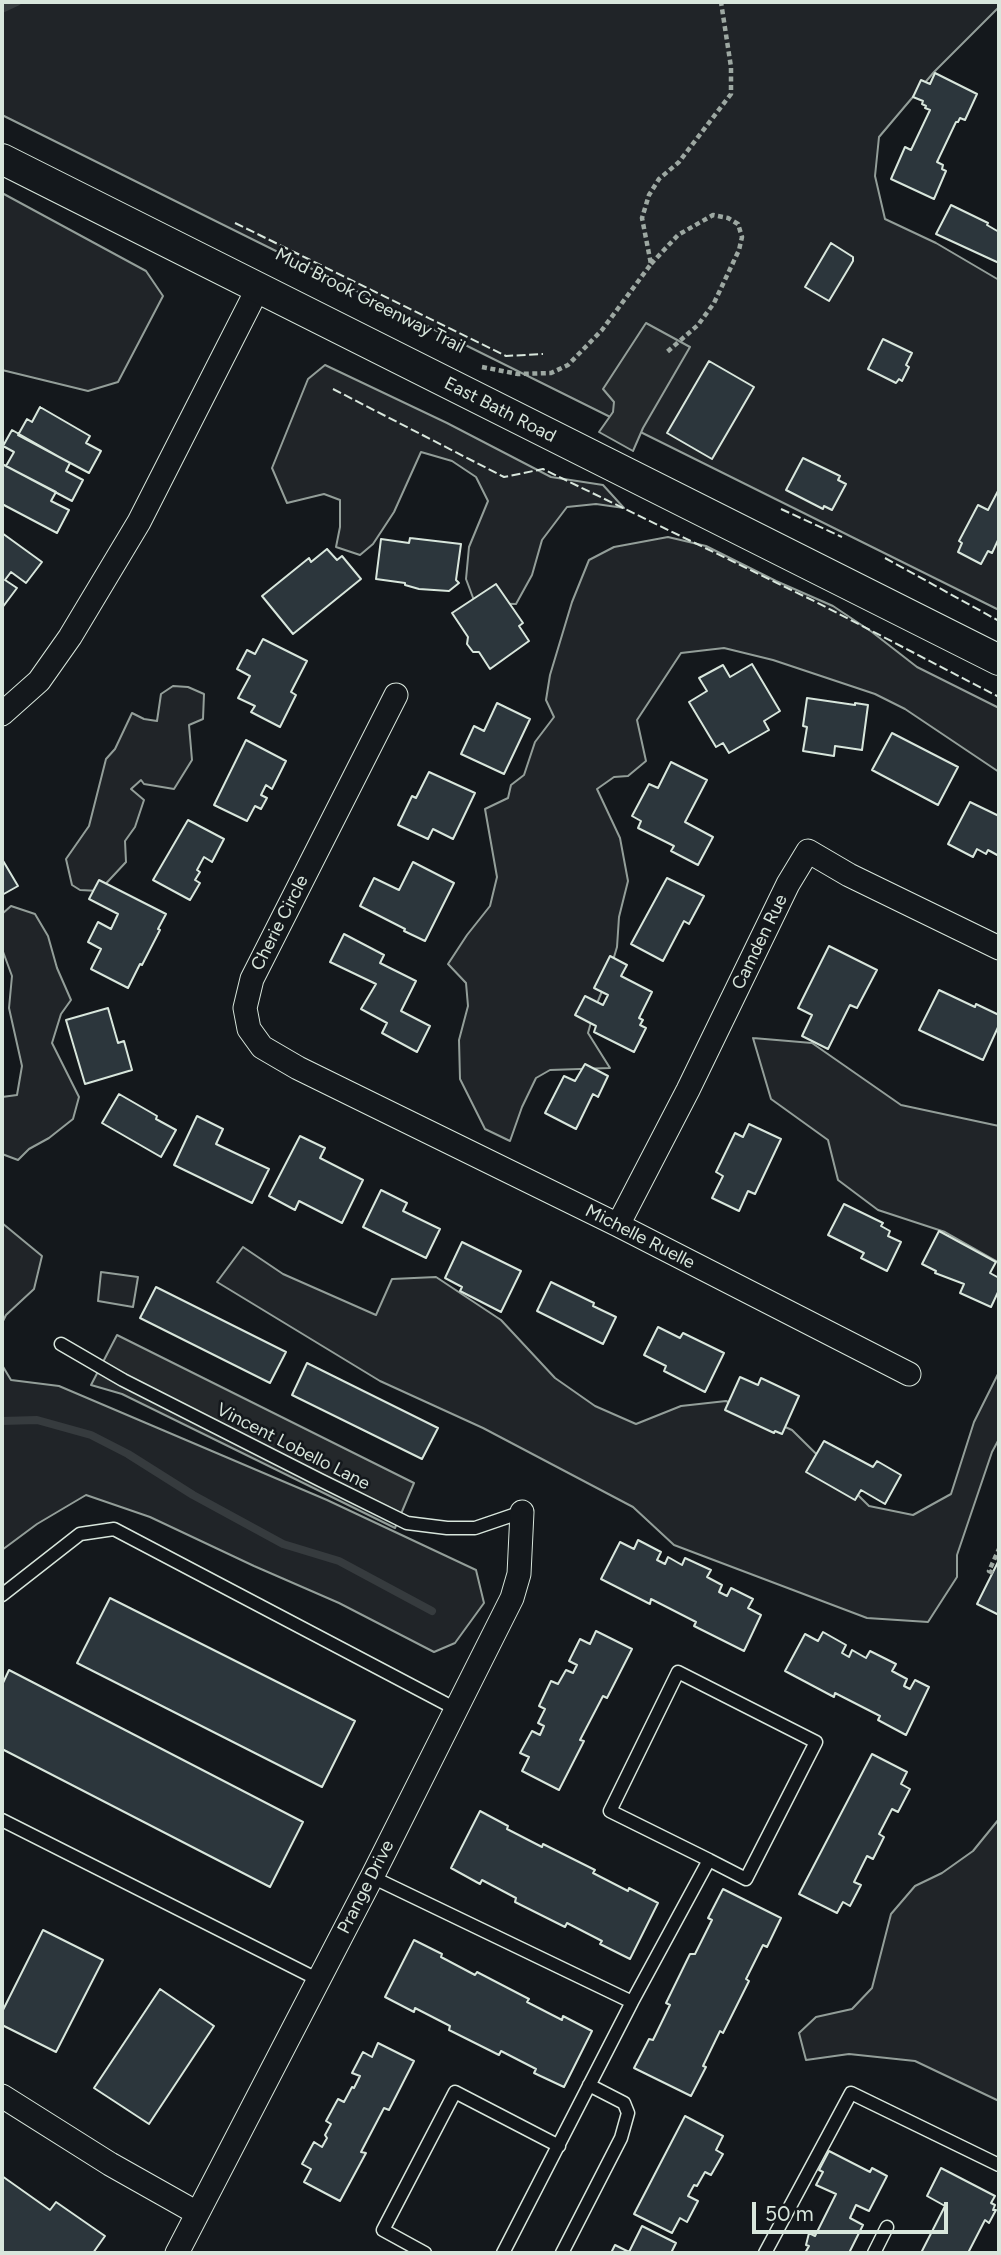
<!DOCTYPE html>
<html>
<head>
<meta charset="utf-8">
<style>
	body { margin:0 }
	#map { position:relative; width:1001px; height:2255px; overflow:hidden; background:#14181c; font-family:Figtree,sans-serif }
	canvas { display:block }
	.frame { position:absolute; inset:0; border:4px solid #d8e6dc; pointer-events:none }
	.scale { position:absolute; left:752px; top:2202px; width:196px; height:32px; box-sizing:border-box; border:4px solid #d8e6dc; border-top:0; padding-left:9px; font-size:21px; line-height:24px; white-space:nowrap; color:#d8e6dc; -webkit-text-stroke:5px #14181c; paint-order:stroke }
</style>
</head>
<body>
<div id="map">
<canvas width="1001" height="2255"></canvas>
<div class="frame"></div>
<div class="scale">50 m</div>
</div>
<script>
const g = document.querySelector('canvas').getContext('2d');
g.lineJoin = 'round';
function fillPath(path, color) {
  g.fillStyle = color;
  g.fill(path, 'evenodd');
}
function poly(rows) {
  const path = new Path2D();
  for (const r of rows) {
    path.moveTo(r[0], r[1]);
    for (let i = 2; i < r.length; i += 2) path.lineTo(r[i], r[i + 1]);
  }
  return path;
}
function stroke(path, color, width, dash) {
  g.strokeStyle = color;
  g.lineWidth = width;
  g.lineCap = dash ? 'butt' : 'round';
  g.setLineDash(dash || []);
  g.stroke(path);
}
function drawText(font, color, halo, rows, align = 'center') {
  g.font = font + ' Figtree,sans-serif';
  g.lineWidth = 5;
  g.setLineDash([]);
  g.textBaseline = 'middle';
  g.strokeStyle = halo;
  g.fillStyle = color;
  for (const [text, x, y, turn = 0] of rows) {
    g.save();
    g.translate(x, y);
    g.rotate((+turn || 0) * Math.PI / 180);
    g.textAlign = isNaN(turn) ? turn : align;
    if (halo) g.strokeText(text, 0, 0);
    g.fillText(text, 0, 0);
    g.restore();
  }
}
const green = poly([
	[2,2,999,2,998,8,934,72,879,137,875,176,885,219,936,243,999,280,999,610,2,115,2,2],
	[2,193,146,271,163,296,118,382,88,391,2,370,2,193],
	[325,365,447,423,551,477,603,485,624,508,596,504,567,507,542,540,532,575,516,604,475,603,466,579,469,547,488,501,476,477,452,461,421,452,394,512,373,544,360,555,336,547,340,527,340,500,324,494,287,503,272,468,308,379,325,365],
	[668,537,706,546,776,581,833,606,872,632,917,667,999,708,999,772,905,709,875,694,773,660,724,648,681,653,637,720,646,761,628,776,614,777,597,789,620,838,628,881,619,917,617,947,608,977,595,1008,588,1033,610,1068,550,1070,536,1078,522,1107,510,1141,485,1129,460,1079,459,1040,468,1006,466,983,448,964,467,935,490,906,497,877,485,809,508,798,511,785,524,775,535,742,554,717,546,700,550,675,572,602,589,560,614,547,668,537],
	[173,686,188,687,204,694,203,719,189,725,192,760,174,789,144,784,141,780,131,789,144,800,135,827,125,841,126,862,99,891,80,890,72,885,66,859,89,826,106,759,115,749,132,713,144,719,157,721,161,694,173,686],
	[11,906,35,914,48,936,57,968,71,1000,61,1014,52,1043,79,1097,73,1119,49,1138,29,1149,18,1160,2,1154,2,1097,17,1095,22,1066,9,1008,12,976,2,949,2,914,11,906],
	[753,1038,812,1043,901,1105,999,1126,999,1265,998,1262,945,1232,878,1210,838,1180,828,1140,771,1099,753,1038],
	[2,1223,42,1256,34,1289,6,1315,2,1323,2,1223],
	[243,1247,283,1274,376,1315,392,1279,436,1277,501,1320,555,1378,595,1406,636,1424,681,1406,726,1401,792,1430,869,1506,913,1515,951,1494,974,1422,999,1372,999,1359,999,1439,992,1452,957,1555,957,1577,928,1622,867,1618,674,1545,633,1507,483,1428,380,1381,217,1282,243,1247],
	[101,1272,138,1277,133,1307,98,1301,101,1272],
	[2,1365,11,1380,59,1386,327,1500,476,1570,484,1603,455,1643,434,1652,339,1603,254,1566,150,1517,86,1495,37,1524,2,1550,2,1365],
	[999,1819,999,2101,915,2061,849,2054,806,2060,799,2033,816,2017,852,2009,872,1988,891,1914,915,1886,942,1873,973,1851,999,1819]
]);
const parking = poly([
	[646,323,690,347,643,428,633,451,599,432,613,412,614,402,603,389,646,323],
	[117,1335,414,1483,395,1528,122,1394,91,1385,117,1335]
]);
const stream = poly([
	[2,9,17,2],
	[2,1421,37,1420,91,1435,128,1454,193,1495,283,1544,339,1561,432,1611]
]);
const building = poly([
	[935,73,977,94,965,120,960,118,958,122,956,122,937,162,943,165,942,169,946,171,934,199,891,179,905,147,911,150,930,110,925,108,926,106,922,104,923,101,913,97,921,80,930,84,935,73],
	[951,205,988,223,987,225,999,232,999,263,936,234,951,205],
	[831,243,853,257,853,261,829,301,805,287,831,243],
	[883,339,912,353,906,365,909,367,902,381,899,379,896,383,868,369,883,339],
	[709,361,754,387,712,459,667,433,709,361],
	[40,407,90,436,86,443,101,451,89,473,18,435,27,419,32,422,40,407],
	[12,430,70,463,66,471,83,480,72,501,6,466,14,452,3,446,12,430],
	[803,458,840,476,838,480,846,484,832,510,824,506,823,509,786,490,803,458],
	[2,464,56,492,51,501,69,510,57,533,2,504,2,464],
	[999,489,999,538,992,553,988,551,981,564,958,552,962,543,959,541,978,505,988,510,999,489],
	[2,533,42,562,26,583,11,572,5,580,17,588,2,608,2,533],
	[410,538,461,544,456,580,459,583,449,591,419,589,405,585,405,583,376,579,381,539,409,543,410,538],
	[327,549,337,560,342,556,361,579,293,634,262,596,309,558,311,562,327,549],
	[496,584,523,623,519,626,529,641,490,669,479,652,473,652,467,644,468,637,452,613,496,584],
	[263,639,307,661,291,692,296,695,280,727,251,712,255,706,238,698,250,676,237,669,247,650,255,654,263,639],
	[752,664,780,711,764,721,769,730,729,753,723,743,716,747,689,702,707,691,699,678,723,665,730,677,752,664],
	[807,698,855,705,855,703,868,705,862,750,835,746,834,756,803,751,807,727,803,726,807,698],
	[497,703,530,719,504,774,461,754,474,726,484,731,497,703],
	[892,733,958,767,938,805,872,770,892,733],
	[246,740,286,761,272,789,266,785,261,795,267,798,261,809,255,806,247,821,214,805,246,740],
	[671,762,707,780,685,822,713,837,698,865,671,851,674,846,638,828,641,821,632,816,649,784,658,788,671,762],
	[429,772,475,793,453,839,433,829,428,839,398,825,412,796,416,798,429,772],
	[970,802,999,816,999,856,988,850,986,854,977,849,973,857,948,844,970,802],
	[188,820,224,839,212,862,204,857,197,870,200,872,195,880,200,883,190,900,153,880,188,820],
	[2,859,18,886,2,895,2,859],
	[413,862,454,883,425,941,404,931,405,929,360,906,374,878,399,890,413,862],
	[667,878,704,896,689,924,684,921,663,961,631,944,667,878],
	[99,880,166,914,158,929,160,930,142,965,140,964,128,988,91,969,101,949,88,942,98,922,111,929,118,914,89,899,99,880],
	[344,934,384,955,380,963,416,981,401,1011,430,1026,417,1052,382,1033,387,1023,361,1009,376,984,330,962,344,934],
	[829,946,877,970,857,1008,850,1005,828,1049,802,1036,812,1015,798,1008,829,946],
	[610,956,627,965,621,976,652,992,639,1018,643,1020,640,1025,646,1028,634,1052,594,1032,596,1026,575,1015,585,996,603,1005,608,995,594,988,610,956],
	[939,990,975,1007,976,1004,999,1015,999,1025,983,1060,919,1030,939,990],
	[108,1008,118,1043,124,1041,132,1070,85,1084,66,1020,108,1008],
	[585,1064,608,1076,598,1097,593,1094,576,1129,545,1113,564,1076,575,1081,585,1064],
	[119,1094,157,1116,156,1119,176,1130,161,1157,102,1123,119,1094],
	[197,1116,223,1129,216,1144,269,1169,252,1203,174,1165,197,1116],
	[749,1124,781,1139,755,1194,748,1191,739,1211,712,1198,723,1176,716,1172,735,1133,743,1137,749,1124],
	[300,1136,325,1148,320,1158,363,1180,342,1223,299,1201,295,1210,269,1196,300,1136],
	[381,1190,407,1203,403,1211,440,1229,426,1258,363,1227,381,1190],
	[844,1204,883,1223,881,1226,890,1231,888,1236,901,1242,887,1271,861,1258,864,1253,828,1235,844,1204],
	[939,1231,996,1262,990,1273,999,1278,999,1290,991,1307,960,1293,964,1284,935,1273,936,1271,922,1264,939,1231],
	[462,1242,521,1271,501,1312,460,1291,462,1287,445,1278,462,1242],
	[551,1282,594,1303,593,1306,616,1317,603,1344,537,1311,551,1282],
	[156,1287,286,1352,270,1383,140,1318,156,1287],
	[658,1327,680,1338,683,1333,724,1353,705,1392,664,1371,666,1366,644,1355,658,1327],
	[307,1363,438,1428,422,1459,292,1395,307,1363],
	[740,1377,758,1385,761,1378,799,1396,782,1434,775,1431,774,1433,725,1410,740,1377],
	[824,1441,873,1467,877,1461,901,1475,885,1504,861,1490,855,1500,806,1472,824,1441],
	[638,1540,661,1552,657,1560,665,1564,668,1557,682,1565,685,1558,711,1570,707,1577,722,1585,719,1592,727,1596,731,1588,753,1599,748,1608,761,1615,744,1651,694,1626,696,1622,651,1599,650,1604,601,1579,620,1542,634,1549,638,1540],
	[999,1560,999,1615,977,1604,999,1560],
	[110,1598,355,1721,322,1787,77,1663,110,1598],
	[596,1631,632,1649,607,1698,603,1696,580,1740,584,1741,559,1790,522,1771,529,1757,520,1753,532,1731,540,1735,544,1726,538,1723,545,1709,539,1706,551,1681,558,1684,566,1670,573,1673,577,1665,569,1661,580,1639,590,1644,596,1631],
	[823,1632,846,1645,842,1653,849,1657,852,1650,866,1658,870,1651,896,1664,892,1671,907,1679,904,1686,910,1689,915,1680,929,1687,906,1735,878,1720,880,1716,835,1693,834,1697,785,1671,805,1634,818,1641,823,1632],
	[9,1670,303,1822,270,1887,2,1749,2,1685,9,1670],
	[872,1754,907,1772,901,1784,910,1789,898,1812,892,1809,879,1834,884,1837,873,1859,867,1856,854,1882,861,1885,850,1906,843,1902,837,1913,799,1894,872,1754],
	[480,1811,508,1826,507,1829,542,1847,543,1844,595,1870,593,1873,628,1891,629,1888,658,1903,630,1959,600,1944,602,1941,567,1923,565,1927,515,1902,516,1898,482,1880,480,1884,451,1868,480,1811],
	[723,1889,781,1918,767,1947,763,1945,746,1979,749,1981,723,2033,720,2031,703,2066,706,2067,691,2096,634,2068,649,2039,653,2040,670,2005,666,2003,690,1954,695,1954,712,1920,708,1918,723,1889],
	[43,1930,103,1960,56,2052,2,2025,2,2012,43,1930],
	[414,1940,442,1954,441,1957,475,1975,477,1972,529,1999,527,2002,562,2020,563,2016,592,2031,564,2087,534,2073,536,2069,501,2051,499,2055,449,2030,450,2026,415,2008,414,2012,385,1997,414,1940],
	[160,1989,214,2026,149,2124,94,2088,160,1989],
	[378,2043,414,2061,389,2110,384,2108,361,2152,366,2153,340,2201,304,2182,311,2169,302,2164,314,2142,322,2147,327,2138,325,2135,331,2124,326,2121,338,2099,344,2102,352,2087,354,2088,360,2076,352,2073,363,2052,372,2057,378,2043],
	[685,2116,723,2136,716,2150,723,2154,711,2175,705,2172,697,2186,694,2185,688,2196,698,2201,687,2222,680,2218,672,2233,634,2214,685,2116],
	[829,2151,870,2172,872,2168,887,2176,869,2211,856,2205,850,2218,863,2225,849,2253,805,2253,809,2246,806,2245,809,2233,815,2236,836,2194,816,2185,823,2172,819,2170,829,2151],
	[941,2168,995,2196,991,2203,995,2205,993,2210,996,2210,989,2223,985,2220,968,2253,921,2253,945,2206,927,2196,941,2168],
	[2,2176,50,2210,56,2202,105,2236,93,2253,2,2253,2,2176],
	[642,2226,676,2243,671,2253,611,2253,615,2245,629,2252,642,2226]
]);
const path = poly([
	[651,264,678,235,713,215,728,218,738,224,742,237,739,250,714,303,698,325,667,352],
	[482,367,518,374,551,373,568,365,602,330,651,264,642,218,649,195,659,179,679,162,731,94,731,67,721,2],
	[993,1573,989,1571,999,1549]
]);
const service = poly([
	[61,1344,123,1380,320,1480,407,1523,447,1528,475,1528,522,1512],
	[2,1595,80,1534,114,1529,456,1709],
	[2,1820,317,1979],
	[372,1877,632,2002,503,2253],
	[632,2002,709,1860,746,1879,816,1742,678,1672,610,1811,709,1860],
	[425,2253,383,2230,455,2092,559,2146],
	[562,2253,621,2138,628,2113,624,2103,589,2085],
	[765,2253,851,2093,999,2165],
	[874,2253,887,2227]
]);
const minor = poly([
	[396,695,252,979,245,1008,249,1029,262,1047,298,1068,618,1225,909,1374],
	[2,714,39,681,70,637,139,522,258,288],
	[618,1225,688,1090,788,884,808,851,849,875,999,948],
	[2,2096,110,2164,197,2213],
	[177,2253,372,1877,512,1598,519,1574,522,1512]
]);
const tertiary = poly([
	[2,159,999,660]
]);
const fence = poly([
	[235,223,506,356,543,354],
	[333,389,504,477,543,469,816,602,999,697],
	[781,509,842,537],
	[885,558,999,621]
]);
const streetNames = [
	["Mud Brook Greenway Trail",370,301,27],
	["East Bath Road",500,410,27],
	["Cherie Circle",280,923,-63],
	["Camden Rue",760,942,-64],
	["Michelle Ruelle",640,1237,27],
	["Vincent Lobello Lane",293,1447,27],
	["Prange Drive",366,1887,-63]
];
fillPath(green, '#202428');
stroke(green, '#939e99', 2);
fillPath(parking, '#24282b');
stroke(parking, '#939e99', 2);
stroke(stream, '#363b3e', 8);
fillPath(building, '#2c363c');
stroke(building, '#d8e6dc', 2);
stroke(service, '#d8e6dc', 15);
stroke(minor, '#d8e6dc', 25);
stroke(tertiary, '#d8e6dc', 32);
stroke(path, '#9da8a2', 4.5, [5, 3.5]);
stroke(service, '#14181c', 12);
stroke(minor, '#14181c', 23);
stroke(tertiary, '#14181c', 30);
stroke(fence, '#d8e6dc', 2, [9, 3.5]);
drawText('18px', '#d8e6dc', '#14181c', streetNames);
</script>
</body>
</html>
